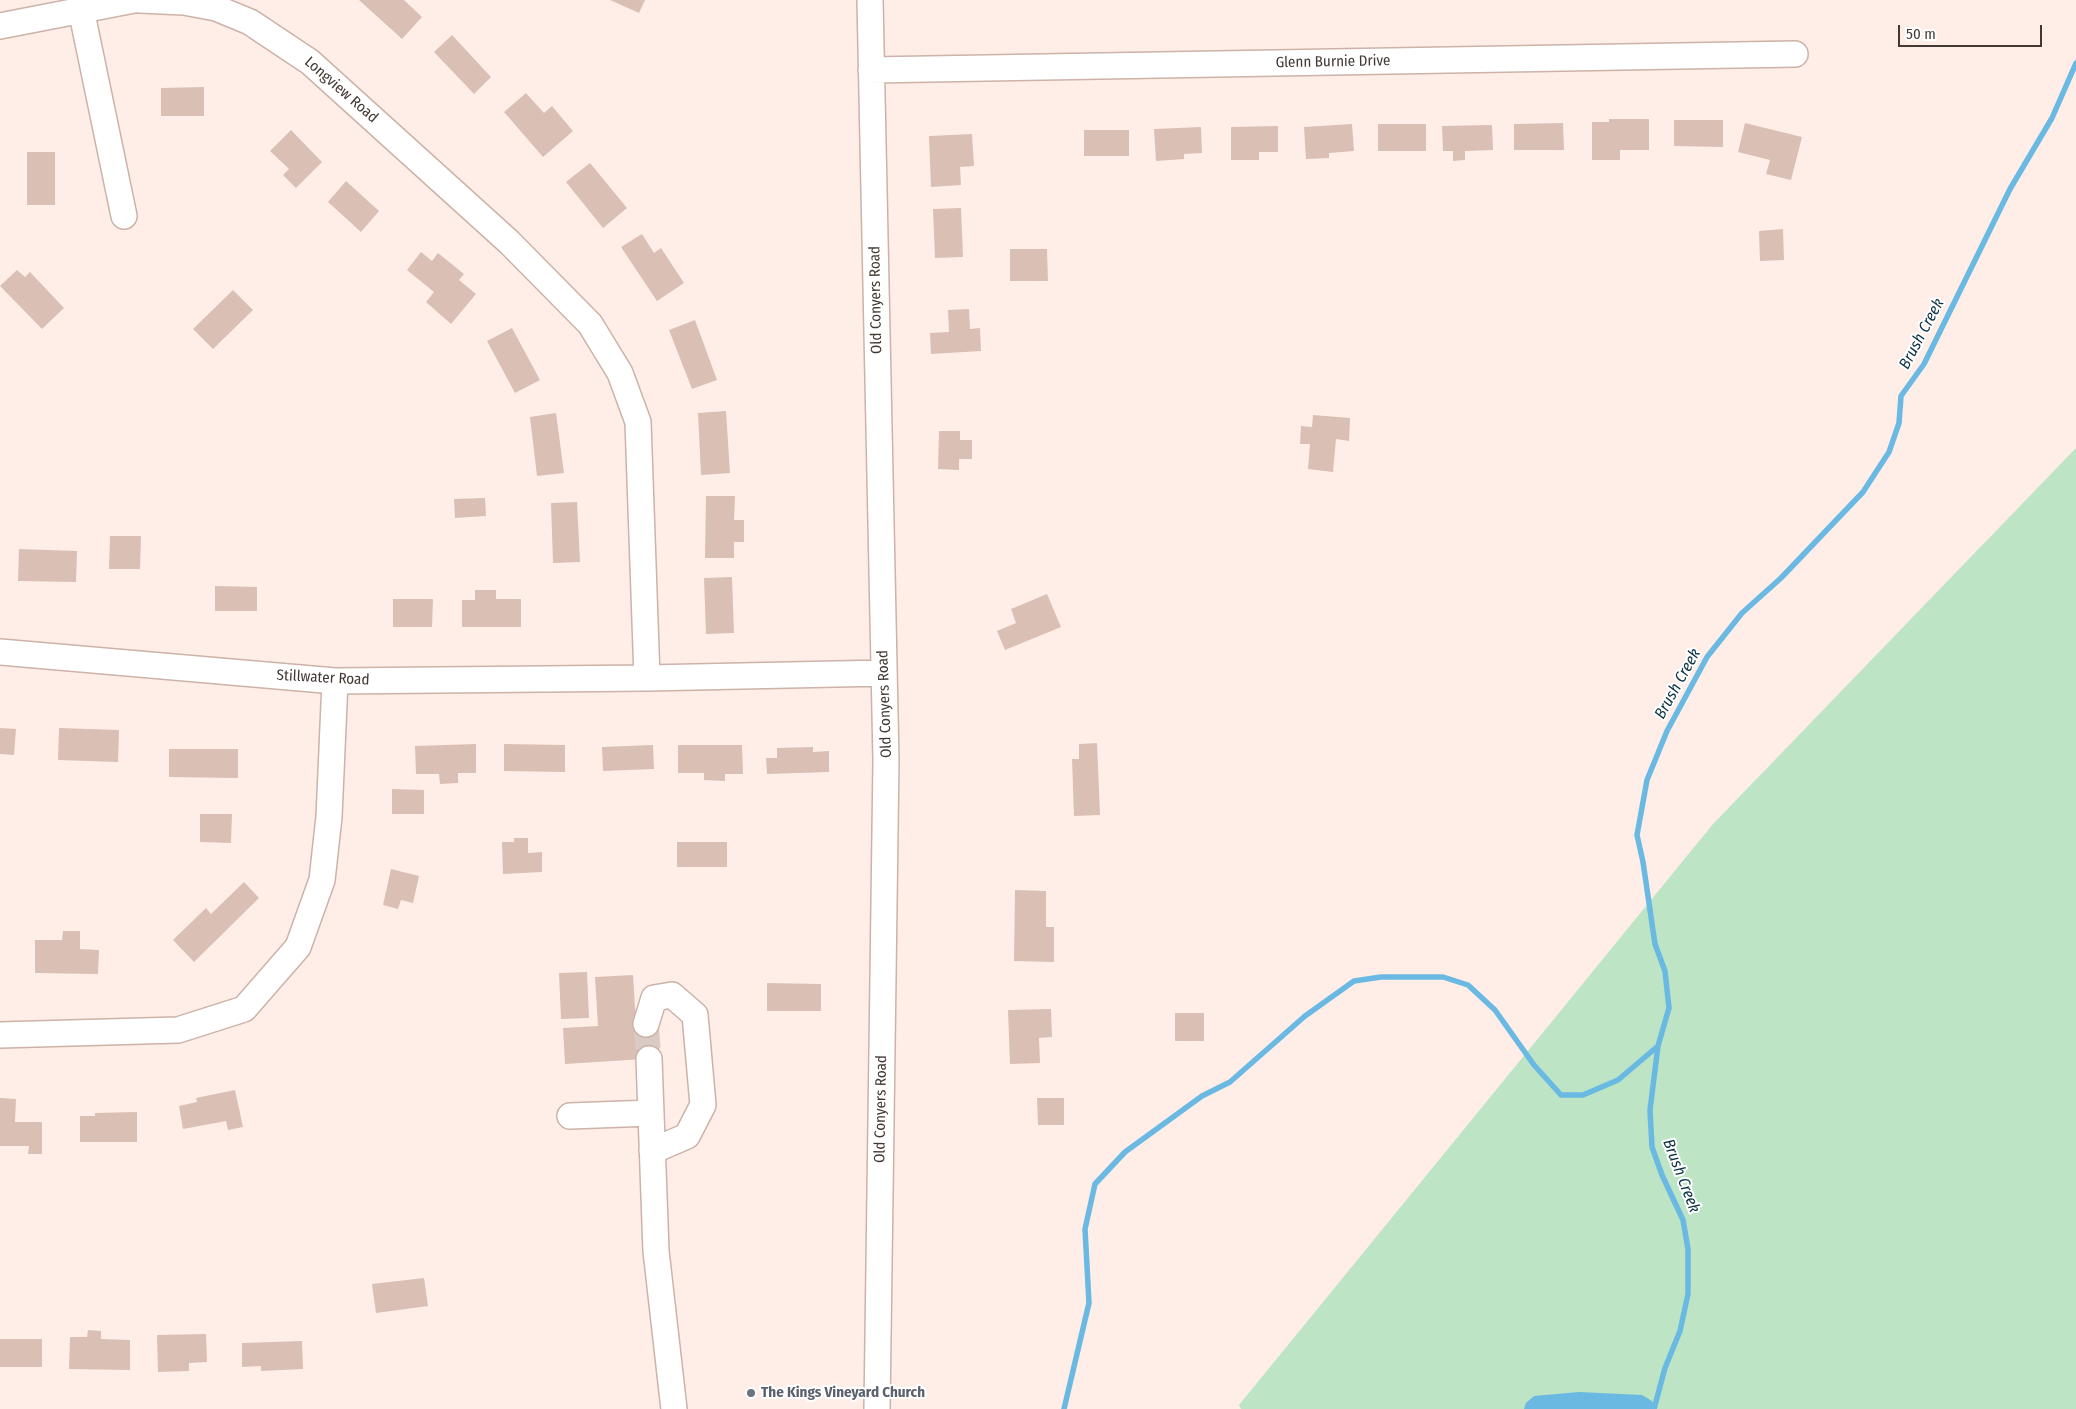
<!DOCTYPE html>
<html>
<head>
<meta charset="utf-8">
<style>
	body { margin:0 }
	#map { position:relative; width:2076px; height:1409px; overflow:hidden; background:#ffeee7; font-family:"Fira Sans Condensed",sans-serif }
	canvas { display:block }
	.scale { position:absolute; left:1898px; top:25px; width:144px; height:22px; box-sizing:border-box; border:2px solid #433833; border-top:0; padding-left:6px; font-size:15px; line-height:18px; white-space:nowrap; color:#433833; -webkit-text-stroke:4px #fff; paint-order:stroke }
</style>
</head>
<body>
<div id="map">
<canvas width="2076" height="1409"></canvas>
<div class="scale">50 m</div>
</div>
<script>
const g = document.querySelector('canvas').getContext('2d');
g.lineJoin = 'round';
function fillPath(path, color) {
  g.fillStyle = color;
  g.fill(path, 'evenodd');
}
function poly(rows) {
  const path = new Path2D();
  for (const r of rows) {
    path.moveTo(r[0], r[1]);
    for (let i = 2; i < r.length; i += 2) path.lineTo(r[i], r[i + 1]);
  }
  return path;
}
function stroke(path, color, width, dash) {
  g.strokeStyle = color;
  g.lineWidth = width;
  g.lineCap = dash ? 'butt' : 'round';
  g.setLineDash(dash || []);
  g.stroke(path);
}
function drawText(font, color, halo, rows, align = 'center') {
  g.font = font + ' "Fira Sans Condensed",sans-serif';
  g.lineWidth = 4;
  g.setLineDash([]);
  g.textBaseline = 'middle';
  g.strokeStyle = halo;
  g.fillStyle = color;
  for (const [text, x, y, turn = 0] of rows) {
    g.save();
    g.translate(x, y);
    g.rotate((+turn || 0) * Math.PI / 180);
    g.textAlign = isNaN(turn) ? turn : align;
    if (halo) g.strokeText(text, 0, 0);
    g.fillText(text, 0, 0);
    g.restore();
  }
}
const green = poly([
	[2076,448,2076,1409,1241,1409,1239,1405,1713,824]
]);
const water = poly([
	[1579,1392,1642,1395,1652,1401,1655,1409,1524,1409,1526,1403,1534,1396]
]);
const stream = poly([
	[1064,1409,1089,1303,1085,1229,1095,1184,1125,1152,1202,1096,1230,1082,1305,1016,1354,981,1381,977,1443,977,1468,985,1495,1010,1534,1065,1561,1095,1583,1095,1618,1080,1658,1046],
	[1654,1409,1665,1368,1680,1331,1688,1294,1688,1249,1683,1220,1662,1175,1652,1147,1650,1110,1658,1046,1669,1008,1665,971,1655,944,1643,862,1637,835,1647,780,1667,731,1707,657,1742,613,1781,578,1863,492,1889,452,1899,423,1901,396,1924,364,2010,189,2052,118,2076,63]
]);
const building = poly([
	[359,0,404,0,422,17,402,39],
	[610,0,645,0,639,13],
	[452,35,491,77,474,94,434,52],
	[204,87,204,116,161,116,161,88],
	[526,93,544,113,552,106,573,131,543,157,504,112],
	[1609,119,1649,119,1649,150,1620,150,1620,160,1592,160,1592,122,1609,122],
	[1674,120,1723,120,1723,147,1674,146],
	[1563,123,1564,150,1514,150,1514,124],
	[1745,123,1802,137,1791,180,1766,174,1770,160,1738,152],
	[1352,124,1354,151,1329,153,1329,158,1306,159,1304,127],
	[1378,124,1426,124,1426,151,1378,151],
	[1492,125,1493,150,1465,151,1465,160,1453,161,1453,151,1443,151,1442,126],
	[1278,126,1278,152,1259,152,1259,160,1231,160,1231,127],
	[1201,127,1202,153,1184,154,1184,159,1156,161,1154,129],
	[291,130,322,162,296,188,283,175,289,169,270,151],
	[1084,130,1129,130,1129,156,1084,156],
	[972,134,974,166,960,167,961,185,931,187,929,136],
	[27,152,55,152,55,205,27,205],
	[590,163,627,208,603,228,566,182],
	[346,181,379,211,361,232,328,202],
	[961,208,963,257,935,258,933,209],
	[1783,229,1784,260,1760,261,1759,231],
	[642,234,654,253,661,248,684,283,657,301,621,247],
	[1010,249,1047,249,1048,281,1010,281],
	[421,252,432,261,438,253,464,274,459,280,476,294,451,324,426,302,434,292,407,270],
	[17,270,25,277,30,272,64,308,42,329,0,286],
	[233,290,253,310,213,349,193,329],
	[969,309,970,329,980,328,981,351,931,354,930,333,949,332,948,310],
	[695,320,717,380,692,389,669,330],
	[512,328,540,380,515,393,487,341],
	[726,411,730,473,701,475,698,413],
	[556,413,564,473,537,476,530,417],
	[1313,415,1350,418,1349,441,1336,439,1333,472,1308,469,1310,444,1300,444,1301,426,1312,427],
	[939,431,960,431,960,440,972,440,972,459,959,459,959,470,938,469],
	[706,496,735,496,734,520,744,520,744,542,734,542,734,558,705,558],
	[485,498,486,516,455,518,454,499],
	[577,502,580,562,553,563,551,503],
	[110,536,141,536,140,569,109,569],
	[19,549,77,551,76,582,18,581],
	[732,577,734,633,706,634,704,578],
	[215,586,257,587,257,611,215,611],
	[475,590,496,590,496,599,521,599,521,627,462,627,462,600,475,600],
	[1047,594,1061,627,1005,650,997,631,1016,623,1011,609],
	[393,599,433,599,432,627,393,627],
	[0,728,16,729,14,755,0,754],
	[59,728,119,730,118,762,58,760],
	[1097,743,1100,815,1074,816,1072,759,1079,759,1079,744],
	[476,744,476,773,458,773,458,783,440,784,439,774,416,774,415,746],
	[504,744,565,745,565,772,504,771],
	[653,745,654,769,603,771,602,747],
	[678,745,742,745,743,774,725,774,725,781,704,780,704,773,678,773],
	[813,747,813,752,829,751,829,772,767,774,766,758,777,758,777,748],
	[169,749,238,749,238,778,169,777],
	[392,789,424,790,424,814,392,814],
	[200,814,232,814,231,843,200,842],
	[514,838,528,838,528,853,542,852,542,872,503,874,502,842,514,842],
	[677,842,727,842,727,867,677,867],
	[391,869,419,876,413,903,401,900,398,909,383,905],
	[244,882,259,898,194,962,173,940,206,908,211,914],
	[1015,890,1046,891,1046,927,1054,927,1054,962,1014,961],
	[63,931,80,931,80,949,99,950,98,974,35,973,35,940,62,940],
	[587,972,589,1018,561,1019,559,973],
	[633,975,636,1024,657,1023,660,1058,565,1064,563,1028,598,1026,595,977],
	[767,983,821,984,821,1011,767,1011],
	[1051,1009,1052,1037,1039,1038,1040,1063,1010,1064,1008,1010],
	[1175,1013,1204,1013,1204,1041,1175,1041],
	[235,1090,243,1127,228,1130,226,1121,183,1129,179,1106,197,1102,196,1098],
	[0,1098,16,1099,15,1122,42,1122,42,1154,28,1154,29,1146,0,1146],
	[1037,1098,1064,1098,1064,1125,1038,1125],
	[137,1112,137,1142,80,1142,80,1116,95,1116,95,1113],
	[424,1278,428,1306,376,1313,372,1284],
	[88,1330,101,1331,101,1339,130,1340,130,1370,69,1369,70,1337,87,1337],
	[206,1334,207,1362,189,1363,189,1371,158,1372,157,1335],
	[0,1339,42,1339,42,1367,0,1367],
	[302,1341,303,1369,261,1371,261,1366,242,1367,242,1343]
]);
const minorTunnel = poly([
	[646,1024,649,1059]
]);
const minor = poly([
	[140,0,184,2,216,8,250,22,310,62,509,242,590,324,620,373,638,422,647,678],
	[870,0,886,760,877,1409],
	[81,9,124,216],
	[0,26,134,0],
	[871,70,1795,54],
	[0,652,335,681,647,678,884,673],
	[646,1024,654,998,672,995,695,1015,703,1105,687,1136,652,1151],
	[0,1035,178,1030,244,1009,298,947,322,880,329,817,335,681],
	[649,1059,656,1251,674,1409],
	[570,1116,651,1113]
]);
const markers = [
	[751,1393,5,"#6b7280"]
];
const streetNames = [
	["Glenn Burnie Drive",1333,62,-1],
	["Longview Road",341,90,41],
	["Old Conyers Road",876,300,-91],
	["Stillwater Road",323,678,3],
	["Old Conyers Road",885,704,-92],
	["Old Conyers Road",881,1109,-89]
];
const worshipNames = [
	["The Kings Vineyard Church",761,1393]
];
const waterNames = [
	["Brush Creek",1922,334,-62],
	["Brush Creek",1678,684,-61],
	["Brush Creek",1681,1176,69]
];
fillPath(green, '#bce4c5');
fillPath(water, '#6ab9e3');
stroke(stream, '#6ab9e3', 5.5);
fillPath(building, '#dabfb4');
stroke(minorTunnel, '#d9cac3', 25, [25, 12]);
stroke(minor, '#ccb2a7', 28);
stroke(minor, '#fff', 25);
for (const [x, y, r, color] of markers) {
  const dot = new Path2D();
  dot.arc(x, y, r, 0, 2 * Math.PI);
  g.fillStyle = color;
  g.fill(dot);
  stroke(dot, '#fff', 2);
}
drawText('15px', '#433833', '#fff', streetNames);
drawText('bold 15px', '#5b616d', '#fff', worshipNames, 'left');
drawText('italic 16px', '#0c3142', '#fff', waterNames);
</script>
</body>
</html>
